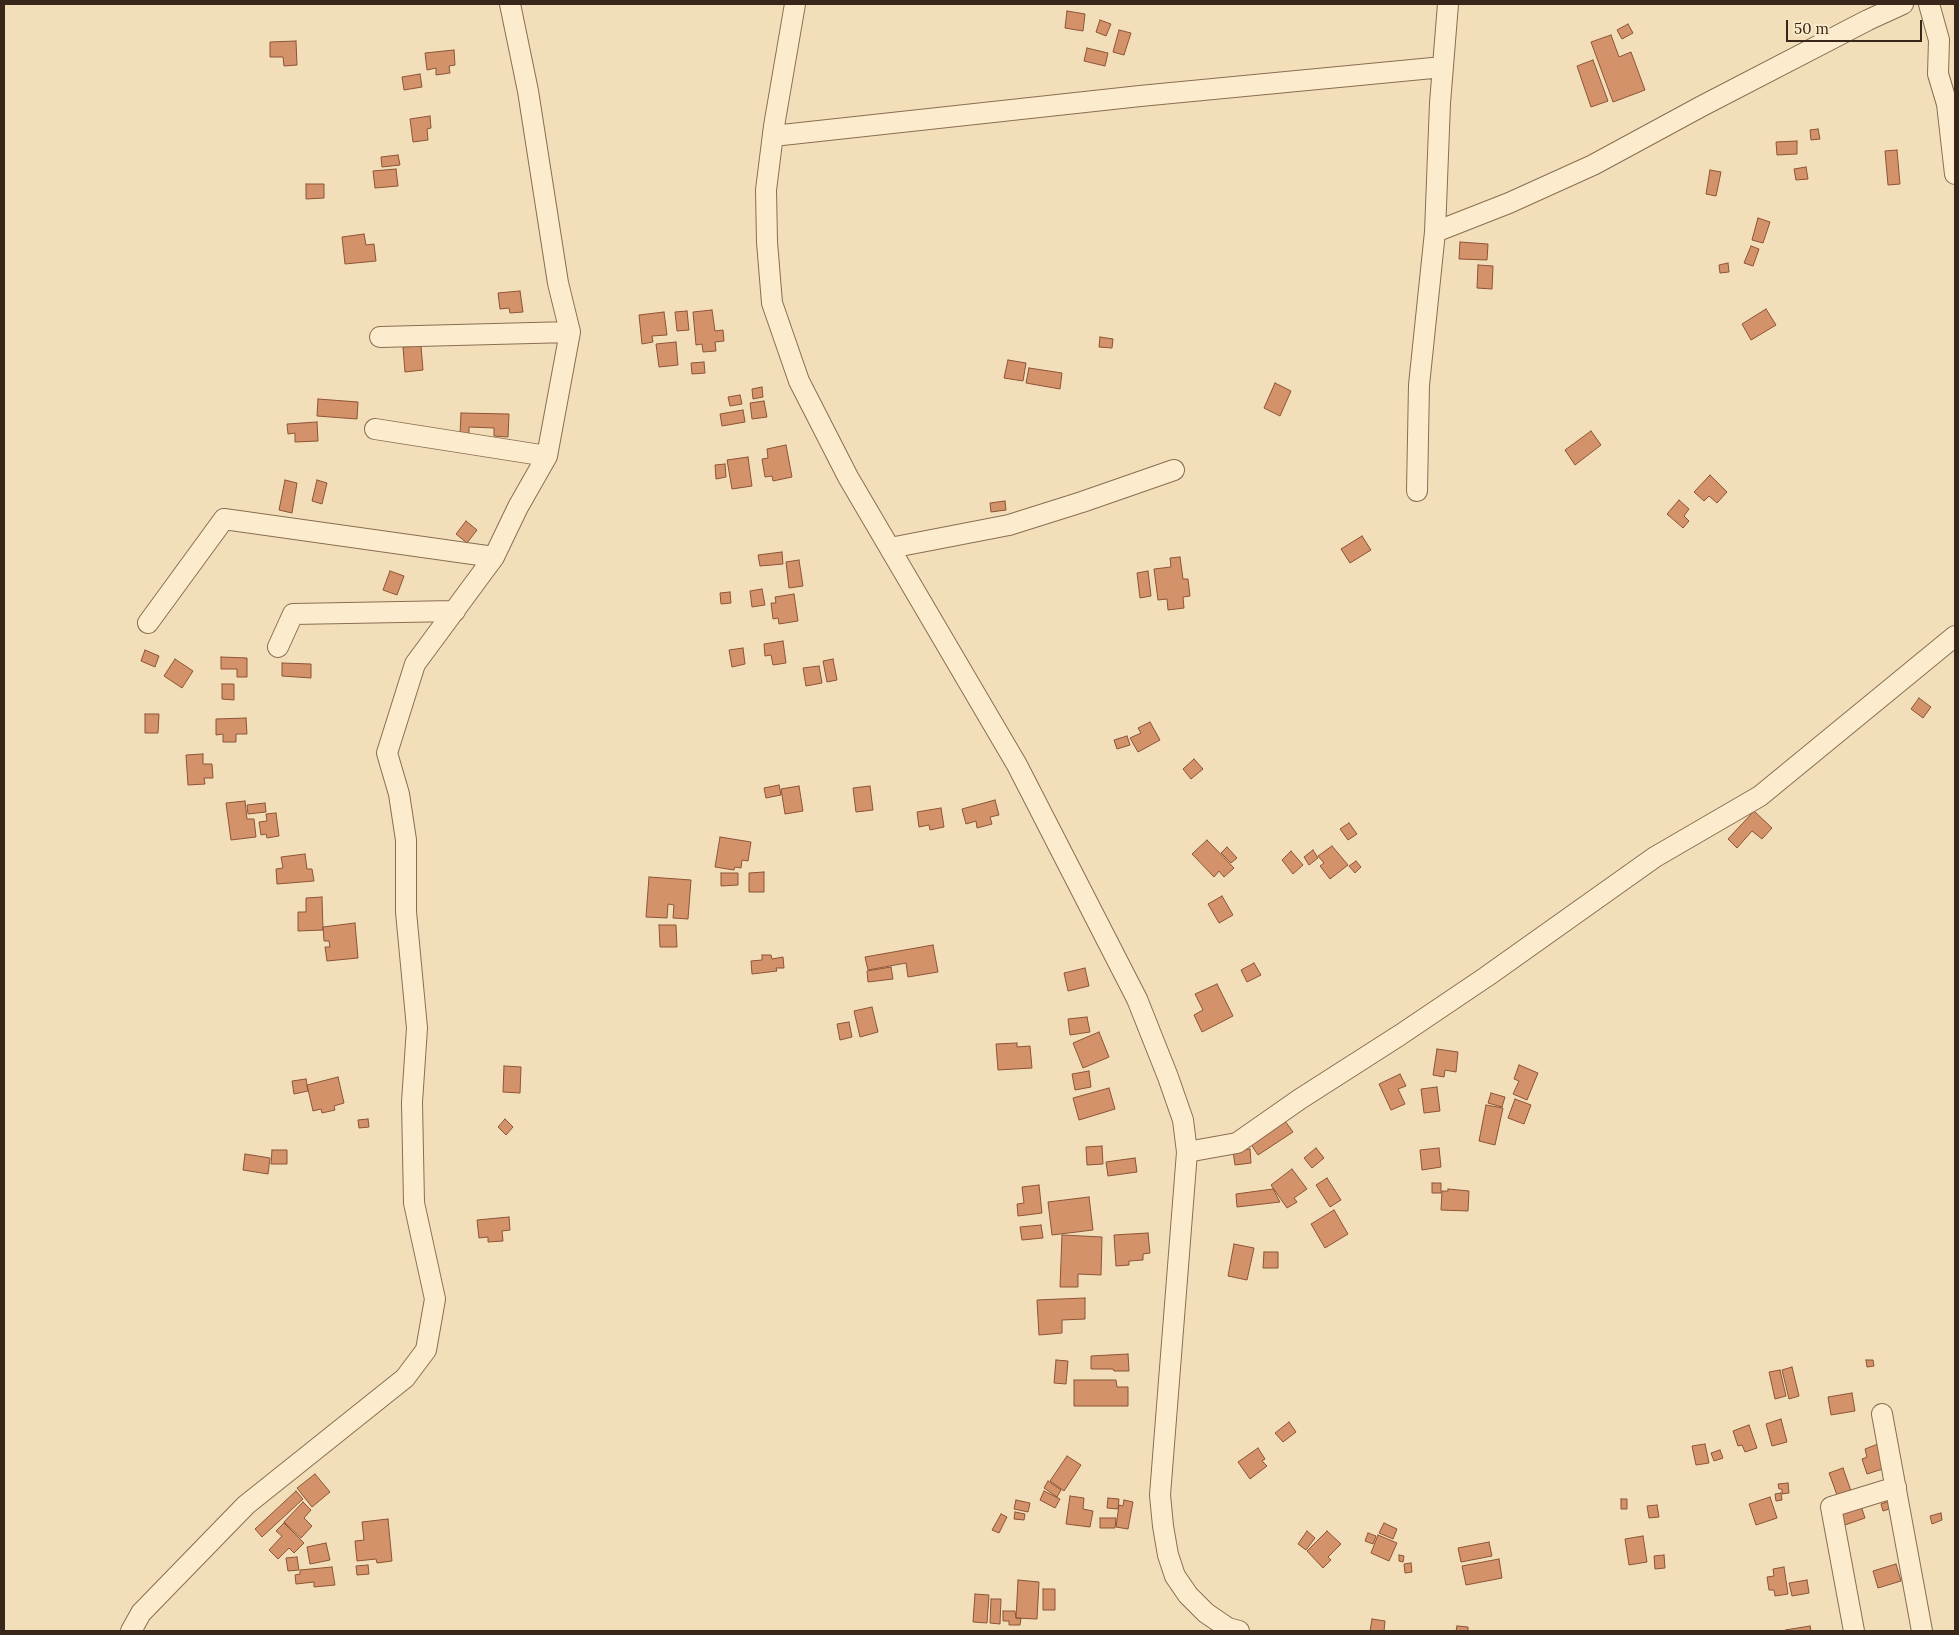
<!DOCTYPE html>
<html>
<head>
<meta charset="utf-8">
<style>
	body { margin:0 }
	#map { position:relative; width:1959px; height:1635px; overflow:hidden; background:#f2dfb9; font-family:Lora,serif }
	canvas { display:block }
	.frame { position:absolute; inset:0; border:5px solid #372619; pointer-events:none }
	.scale { position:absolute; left:1786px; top:20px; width:136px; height:22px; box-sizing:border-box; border:2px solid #372619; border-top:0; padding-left:6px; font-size:15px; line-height:18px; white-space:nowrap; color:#372619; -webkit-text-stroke:4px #f9e9c9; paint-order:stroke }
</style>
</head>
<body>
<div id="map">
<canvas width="1959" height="1635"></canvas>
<div class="frame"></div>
<div class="scale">50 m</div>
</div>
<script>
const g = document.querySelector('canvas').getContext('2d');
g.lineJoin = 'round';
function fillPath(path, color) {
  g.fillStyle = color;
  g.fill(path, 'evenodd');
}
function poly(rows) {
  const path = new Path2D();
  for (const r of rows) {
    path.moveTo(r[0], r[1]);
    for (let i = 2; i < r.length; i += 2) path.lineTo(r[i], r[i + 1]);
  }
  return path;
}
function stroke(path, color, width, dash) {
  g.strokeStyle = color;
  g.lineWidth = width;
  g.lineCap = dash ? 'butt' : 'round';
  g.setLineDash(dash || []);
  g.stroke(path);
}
const building = poly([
	[1067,11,1085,14,1083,31,1065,28,1067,11],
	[1100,20,1111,24,1106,36,1096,32,1100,20],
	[1628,24,1633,33,1622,39,1617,30,1628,24],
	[1119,30,1131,33,1124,55,1113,52,1119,30],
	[1611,35,1619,57,1631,52,1645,90,1613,102,1591,42,1611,35],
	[296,41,297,65,284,66,283,57,270,57,270,42,296,41],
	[1087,48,1108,53,1105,66,1084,61,1087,48],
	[454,50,455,65,449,66,450,73,436,75,436,68,427,70,425,53,454,50],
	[1593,60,1608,101,1591,107,1577,66,1593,60],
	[420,74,422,87,404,90,402,77,420,74],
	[430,116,431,128,427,129,428,140,413,142,410,119,430,116],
	[1818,129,1820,139,1811,140,1810,130,1818,129],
	[1797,141,1797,154,1777,155,1776,142,1797,141],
	[1897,150,1900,184,1888,185,1885,151,1897,150],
	[398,155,400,165,382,167,381,157,398,155],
	[1806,167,1808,179,1796,180,1794,169,1806,167],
	[396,169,398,186,375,188,373,171,396,169],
	[1710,170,1721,172,1716,196,1706,194,1710,170],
	[306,184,324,184,324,198,306,199,306,184],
	[1758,218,1770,222,1763,243,1752,240,1758,218],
	[364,234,366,245,374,244,376,261,345,264,342,237,364,234],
	[1460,242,1488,244,1487,260,1459,259,1460,242],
	[1751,246,1759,249,1753,266,1744,263,1751,246],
	[1728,263,1729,272,1720,273,1719,265,1728,263],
	[1478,265,1493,266,1492,289,1477,288,1478,265],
	[520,291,523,312,510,313,509,308,500,309,498,293,520,291],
	[1766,309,1776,325,1751,340,1742,324,1766,309],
	[712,310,715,331,723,330,724,341,715,342,716,351,703,352,702,344,696,345,693,312,712,310],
	[687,311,689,330,677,331,675,312,687,311],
	[664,312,667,335,652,336,653,342,642,344,639,315,664,312],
	[1100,337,1113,339,1112,348,1099,347,1100,337],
	[676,342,678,365,659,367,656,344,676,342],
	[421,346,423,370,405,372,403,347,421,346],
	[1008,360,1026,363,1023,381,1004,378,1008,360],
	[704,362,705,373,692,374,691,363,704,362],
	[1029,368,1062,373,1060,389,1026,383,1029,368],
	[1275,383,1291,391,1280,416,1264,408,1275,383],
	[762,387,763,397,753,399,752,389,762,387],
	[740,395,742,404,730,406,728,397,740,395],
	[318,399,358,402,357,419,317,416,318,399],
	[764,401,767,417,752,419,750,403,764,401],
	[743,410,745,422,722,426,720,414,743,410],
	[461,413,509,414,508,437,494,436,494,428,469,427,469,435,460,435,461,413],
	[317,422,318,441,295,442,295,433,288,434,287,424,317,422],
	[1591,431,1601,445,1575,465,1565,450,1591,431],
	[786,445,792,477,773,481,772,476,765,477,762,459,768,458,767,449,786,445],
	[748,457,752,486,732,489,727,460,748,457],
	[725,464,726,477,716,479,715,465,725,464],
	[1710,475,1727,492,1717,503,1709,496,1704,501,1694,492,1710,475],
	[285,480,297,483,292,513,279,510,285,480],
	[317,480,327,483,322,504,312,501,317,480],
	[1679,500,1689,509,1684,516,1689,521,1683,528,1667,514,1679,500],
	[1005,501,1006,510,991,512,990,503,1005,501],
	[466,521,477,530,467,543,456,534,466,521],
	[1362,536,1371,550,1350,563,1341,549,1362,536],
	[782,552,783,564,760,566,758,555,782,552],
	[1180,557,1183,579,1188,579,1190,596,1183,597,1184,608,1168,610,1167,599,1158,600,1154,569,1171,567,1170,558,1180,557],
	[799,560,803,586,789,588,786,562,799,560],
	[390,571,404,576,397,595,383,590,390,571],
	[1148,571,1151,596,1140,598,1137,573,1148,571],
	[762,589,765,605,752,607,750,591,762,589],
	[730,592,731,603,721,604,720,593,730,592],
	[794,594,798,621,779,624,778,618,773,619,771,603,776,603,775,597,794,594],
	[783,641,786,663,773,665,771,655,765,656,764,644,783,641],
	[743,648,745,664,732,667,729,650,743,648],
	[145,650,159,656,155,667,141,661,145,650],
	[221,657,247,658,247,677,237,677,237,669,221,669,221,657],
	[175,659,193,671,182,688,164,676,175,659],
	[833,659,837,680,827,682,823,661,833,659],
	[282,663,311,664,311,678,282,676,282,663],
	[819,666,822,683,806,686,803,668,819,666],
	[222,684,234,684,234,700,222,699,222,684],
	[1919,698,1931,707,1923,718,1911,709,1919,698],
	[145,714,159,714,158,733,145,733,145,714],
	[246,718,247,734,236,734,236,742,223,742,223,734,216,735,216,719,246,718],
	[1150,722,1160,740,1138,752,1130,738,1141,733,1138,728,1150,722],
	[1127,736,1130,745,1117,749,1114,740,1127,736],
	[203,754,203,764,212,764,213,778,204,778,205,784,188,785,186,755,203,754],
	[1194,759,1203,769,1191,779,1183,769,1194,759],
	[779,785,781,795,766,798,764,788,779,785],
	[799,786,803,811,785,814,781,789,799,786],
	[870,786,873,810,856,812,853,788,870,786],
	[995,800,999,815,990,817,992,824,977,828,976,821,966,824,962,809,995,800],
	[245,801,247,819,254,819,256,837,231,840,226,803,245,801],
	[265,803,266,812,248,814,247,805,265,803],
	[941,808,944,827,930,830,929,825,919,827,917,812,941,808],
	[1754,811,1772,828,1762,839,1752,831,1737,848,1728,839,1754,811],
	[276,813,279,836,267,838,266,834,261,835,259,822,267,821,266,814,276,813],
	[1349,823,1357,834,1348,840,1340,829,1349,823],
	[720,837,751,842,748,861,742,860,741,868,735,867,734,870,715,867,720,837],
	[1207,840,1234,868,1224,877,1219,871,1214,877,1192,854,1207,840],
	[1332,846,1348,865,1330,879,1320,866,1324,863,1318,856,1332,846],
	[1227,847,1237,858,1231,863,1221,853,1227,847],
	[1313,850,1318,858,1309,865,1304,857,1313,850],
	[1291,851,1303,865,1293,874,1282,860,1291,851],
	[305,854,307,869,312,869,314,881,277,884,276,869,283,868,281,857,305,854],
	[1356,861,1361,867,1355,873,1349,866,1356,861],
	[764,872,764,892,749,892,749,873,764,872],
	[721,873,738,873,738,885,721,886,721,873],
	[649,877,691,880,688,919,673,918,674,905,668,904,667,918,646,917,649,877],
	[1222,896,1233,915,1219,923,1208,904,1222,896],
	[322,897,323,930,298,931,298,912,306,912,306,898,322,897],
	[355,923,358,958,327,961,325,947,330,947,329,941,324,941,323,927,355,923],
	[659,925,676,925,677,947,660,947,659,925],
	[933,945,938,972,908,977,906,963,868,970,865,957,933,945],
	[762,955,771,955,772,959,783,957,784,968,776,968,777,971,752,974,751,961,762,960,762,955],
	[1254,963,1261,975,1247,982,1241,970,1254,963],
	[891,967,893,979,868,982,867,971,891,967],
	[1085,968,1089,986,1068,991,1064,973,1085,968],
	[1217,984,1233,1016,1202,1032,1194,1015,1203,1010,1195,994,1217,984],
	[872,1007,878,1032,860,1037,854,1011,872,1007],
	[1087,1017,1090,1032,1070,1035,1068,1019,1087,1017],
	[849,1022,852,1037,840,1040,837,1024,849,1022],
	[1099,1032,1109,1057,1083,1068,1073,1043,1099,1032],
	[1017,1043,1017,1047,1030,1046,1032,1068,998,1070,996,1044,1017,1043],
	[1437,1049,1458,1052,1456,1072,1445,1070,1444,1077,1433,1075,1437,1049],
	[1519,1065,1538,1073,1527,1100,1513,1094,1519,1081,1514,1079,1519,1065],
	[504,1066,521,1067,520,1093,503,1092,504,1066],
	[1089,1071,1091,1087,1075,1090,1072,1074,1089,1071],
	[1400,1074,1406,1086,1398,1089,1405,1104,1391,1110,1379,1084,1400,1074],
	[338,1077,344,1103,334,1106,335,1110,322,1113,321,1109,313,1111,307,1085,338,1077],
	[306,1079,308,1091,294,1094,292,1081,306,1079],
	[1437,1087,1440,1111,1424,1113,1421,1089,1437,1087],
	[1109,1088,1115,1109,1079,1120,1073,1098,1109,1088],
	[1491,1093,1505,1097,1502,1107,1488,1103,1491,1093],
	[1515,1099,1531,1105,1524,1124,1508,1118,1515,1099],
	[1486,1105,1503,1108,1495,1145,1479,1141,1486,1105],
	[368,1119,369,1127,359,1128,358,1120,368,1119],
	[505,1119,513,1127,506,1135,498,1127,505,1119],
	[1285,1121,1293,1132,1258,1155,1250,1143,1285,1121],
	[1102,1146,1103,1164,1087,1165,1086,1147,1102,1146],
	[1316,1148,1324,1158,1312,1168,1304,1158,1316,1148],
	[1439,1148,1441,1167,1422,1170,1420,1150,1439,1148],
	[1250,1149,1251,1163,1235,1165,1233,1151,1250,1149],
	[272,1150,287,1150,287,1164,271,1164,272,1150],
	[245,1154,270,1158,268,1174,243,1170,245,1154],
	[1135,1158,1137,1172,1108,1176,1106,1162,1135,1158],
	[1292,1169,1307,1189,1294,1198,1297,1202,1287,1208,1271,1185,1292,1169],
	[1327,1178,1341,1200,1330,1207,1316,1185,1327,1178],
	[1432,1183,1441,1183,1441,1193,1432,1193,1432,1183],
	[1039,1185,1042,1213,1018,1216,1017,1204,1024,1203,1022,1187,1039,1185],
	[1273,1189,1280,1202,1237,1207,1236,1194,1273,1189],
	[1448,1189,1469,1191,1468,1211,1441,1210,1442,1191,1448,1191,1448,1189],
	[1089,1197,1093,1230,1052,1235,1048,1202,1089,1197],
	[1334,1210,1348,1234,1325,1248,1311,1224,1334,1210],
	[509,1217,510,1230,502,1231,503,1241,488,1242,488,1237,479,1238,477,1220,509,1217],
	[1041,1225,1043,1238,1022,1240,1020,1227,1041,1225],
	[1148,1233,1150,1253,1143,1254,1143,1260,1129,1261,1129,1265,1116,1266,1114,1235,1148,1233],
	[1062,1235,1102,1237,1101,1275,1078,1274,1078,1287,1060,1287,1062,1235],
	[1234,1244,1254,1248,1247,1280,1228,1276,1234,1244],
	[1264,1252,1278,1252,1278,1268,1263,1268,1264,1252],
	[1085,1298,1085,1319,1062,1320,1062,1333,1039,1335,1037,1300,1085,1298],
	[1128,1354,1129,1371,1114,1371,1113,1369,1091,1369,1091,1356,1128,1354],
	[1056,1360,1068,1361,1066,1384,1054,1383,1056,1360],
	[1866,1360,1873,1360,1874,1366,1867,1367,1866,1360],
	[1792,1367,1799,1396,1789,1399,1782,1370,1792,1367],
	[1780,1370,1786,1396,1775,1399,1769,1372,1780,1370],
	[1074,1380,1116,1380,1117,1387,1128,1387,1128,1406,1074,1406,1074,1380],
	[1852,1393,1855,1411,1831,1415,1828,1397,1852,1393],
	[1781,1419,1787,1442,1772,1446,1766,1424,1781,1419],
	[1289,1422,1296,1432,1283,1442,1275,1433,1289,1422],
	[1749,1425,1757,1448,1745,1452,1742,1445,1738,1446,1733,1431,1749,1425],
	[1705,1444,1709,1463,1696,1465,1692,1446,1705,1444],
	[1878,1444,1886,1468,1867,1474,1862,1459,1867,1457,1865,1449,1878,1444],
	[1258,1448,1265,1459,1262,1461,1267,1466,1250,1479,1238,1462,1258,1448],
	[1720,1450,1723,1458,1714,1461,1711,1453,1720,1450],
	[1067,1456,1081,1465,1064,1491,1050,1481,1067,1456],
	[1843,1468,1851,1491,1837,1495,1829,1473,1843,1468],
	[315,1474,330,1492,312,1507,297,1488,315,1474],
	[1048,1481,1061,1490,1057,1497,1044,1488,1048,1481],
	[1788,1483,1789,1493,1782,1494,1782,1489,1779,1489,1778,1484,1788,1483],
	[296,1491,303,1499,262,1537,255,1529,296,1491],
	[1044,1491,1060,1499,1055,1508,1040,1500,1044,1491],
	[1781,1493,1782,1500,1776,1501,1775,1494,1781,1493],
	[1070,1496,1084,1498,1083,1509,1093,1511,1090,1527,1066,1524,1070,1496],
	[1770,1497,1777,1518,1756,1525,1749,1504,1770,1497],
	[1108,1498,1119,1499,1118,1509,1107,1508,1108,1498],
	[1621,1499,1627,1499,1627,1509,1621,1509,1621,1499],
	[1016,1500,1030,1503,1028,1512,1014,1509,1016,1500],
	[1124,1500,1133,1502,1128,1529,1116,1527,1119,1505,1123,1506,1124,1500],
	[1890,1501,1892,1508,1883,1511,1881,1504,1890,1501],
	[303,1502,311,1510,304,1518,312,1526,301,1538,284,1522,303,1502],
	[1860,1503,1865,1518,1845,1525,1840,1509,1860,1503],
	[1657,1505,1659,1517,1649,1518,1647,1506,1657,1505],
	[1015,1512,1025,1514,1024,1520,1014,1519,1015,1512],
	[1941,1513,1942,1520,1932,1524,1930,1516,1941,1513],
	[1001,1514,1007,1517,999,1533,992,1530,1001,1514],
	[1100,1518,1116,1518,1115,1528,1100,1528,1100,1518],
	[388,1519,392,1561,377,1563,376,1559,357,1561,355,1541,364,1540,362,1522,388,1519],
	[284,1523,304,1543,294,1553,289,1548,278,1559,269,1550,282,1536,276,1531,284,1523],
	[1384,1523,1397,1529,1393,1539,1379,1533,1384,1523],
	[1307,1531,1315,1538,1306,1550,1298,1544,1307,1531],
	[1327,1531,1341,1544,1328,1557,1331,1560,1323,1568,1307,1551,1327,1531],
	[1368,1533,1376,1536,1373,1544,1365,1541,1368,1533],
	[1378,1535,1397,1543,1389,1561,1371,1553,1378,1535],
	[1643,1536,1647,1562,1629,1565,1625,1539,1643,1536],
	[1489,1542,1492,1556,1461,1562,1458,1548,1489,1542],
	[326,1543,330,1560,310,1564,307,1547,326,1543],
	[1399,1555,1404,1556,1403,1562,1399,1561,1399,1555],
	[1664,1555,1665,1568,1655,1569,1654,1556,1664,1555],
	[297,1557,299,1570,288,1571,286,1558,297,1557],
	[1499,1559,1502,1578,1466,1585,1462,1566,1499,1559],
	[1411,1563,1412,1572,1405,1573,1404,1564,1411,1563],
	[1896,1564,1901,1581,1878,1588,1873,1571,1896,1564],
	[368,1565,369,1574,357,1575,356,1566,368,1565],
	[332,1567,335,1585,314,1587,314,1582,296,1584,295,1575,300,1574,300,1570,332,1567],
	[1784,1567,1788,1594,1775,1596,1774,1590,1769,1590,1767,1577,1774,1576,1773,1569,1784,1567],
	[1018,1580,1039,1582,1037,1619,1016,1618,1018,1580],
	[1807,1580,1809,1593,1792,1596,1789,1583,1807,1580],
	[1043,1589,1055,1589,1055,1610,1043,1610,1043,1589],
	[975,1594,989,1595,987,1623,973,1622,975,1594],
	[991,1599,1001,1599,1000,1624,990,1623,991,1599],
	[1003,1611,1015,1611,1016,1618,1021,1618,1020,1625,1009,1625,1009,1621,1003,1621,1003,1611],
	[1372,1619,1385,1621,1384,1631,1370,1631,1372,1619],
	[1457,1626,1468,1627,1468,1631,1456,1631,1457,1626],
	[1810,1626,1811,1631,1785,1631,1785,1630,1810,1626]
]);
const minor = poly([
	[795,4,774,126,766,190,767,242,772,303,799,381,848,477,1017,765,1137,999,1168,1077,1183,1120,1187,1152,1160,1495,1163,1526,1168,1555,1175,1576,1188,1595,1206,1613,1228,1628,1239,1631],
	[1929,4,1939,40,1938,74,1947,104,1955,174],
	[773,136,1140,96,1443,67],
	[1435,232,1509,203,1593,165,1702,106,1868,20,1903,4],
	[380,337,570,332],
	[375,429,547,456],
	[1417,491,1419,385,1435,232,1440,103,1448,4],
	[890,548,1009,525,1082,502,1174,470],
	[148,623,224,519,494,557],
	[278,647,293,614,455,611],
	[1187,1152,1237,1143,1300,1099,1400,1035,1486,977,1655,857,1760,796,1955,636],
	[1882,1414,1922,1631],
	[131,1631,141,1613,246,1505,405,1378,426,1350,435,1299,414,1203,412,1102,417,1028,406,912,406,840,399,794,387,753,415,664,494,557,518,507,547,456,570,332,558,283,528,91,510,4],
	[1854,1631,1831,1507,1896,1487]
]);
fillPath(building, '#d4926b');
stroke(building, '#8b5436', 1);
stroke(minor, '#8a6d52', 22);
stroke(minor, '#fceccd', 20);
</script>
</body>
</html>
